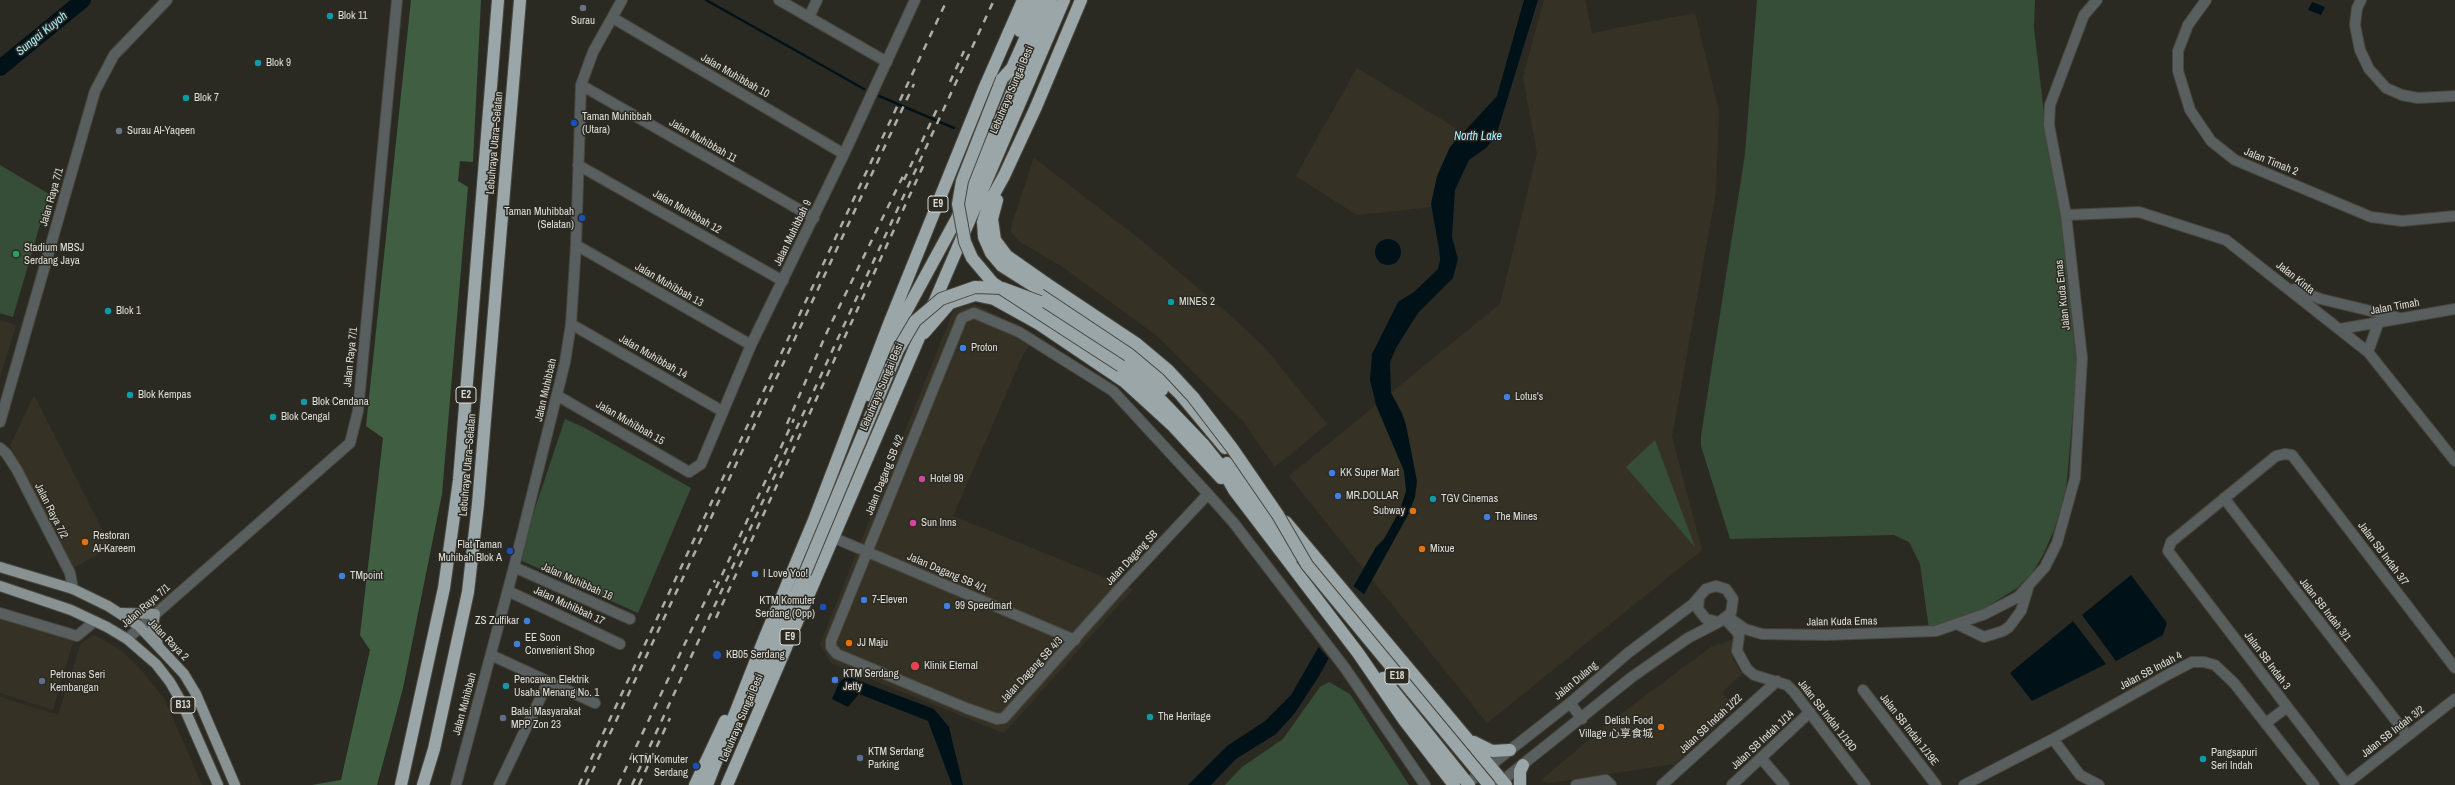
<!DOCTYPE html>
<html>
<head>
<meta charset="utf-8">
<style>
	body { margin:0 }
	canvas { display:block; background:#2b2a22 }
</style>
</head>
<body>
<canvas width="2455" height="785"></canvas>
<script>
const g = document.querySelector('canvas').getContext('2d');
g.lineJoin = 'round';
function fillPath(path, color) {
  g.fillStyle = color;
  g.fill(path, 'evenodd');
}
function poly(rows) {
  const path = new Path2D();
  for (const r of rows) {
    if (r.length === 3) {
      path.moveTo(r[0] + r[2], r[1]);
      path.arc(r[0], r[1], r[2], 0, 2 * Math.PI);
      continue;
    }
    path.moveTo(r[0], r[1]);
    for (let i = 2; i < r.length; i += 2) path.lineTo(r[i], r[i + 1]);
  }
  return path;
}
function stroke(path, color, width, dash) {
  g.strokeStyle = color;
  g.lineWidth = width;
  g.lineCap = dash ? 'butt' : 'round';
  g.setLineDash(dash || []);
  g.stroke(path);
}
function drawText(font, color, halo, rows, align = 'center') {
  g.font = font + ' "Archivo Narrow","Noto Sans SC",sans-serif';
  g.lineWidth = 3;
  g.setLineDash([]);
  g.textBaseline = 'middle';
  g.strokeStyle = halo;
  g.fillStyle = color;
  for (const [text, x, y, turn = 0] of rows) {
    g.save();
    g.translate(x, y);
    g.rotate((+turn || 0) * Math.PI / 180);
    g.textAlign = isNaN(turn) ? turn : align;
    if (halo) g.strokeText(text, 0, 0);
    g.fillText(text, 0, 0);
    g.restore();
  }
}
const built = poly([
	[1544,0,1585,0,1592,33,1695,13,1719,111,1716,192,1672,437,1702,550,1487,723,1289,476,1500,304,1537,153,1523,77],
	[1357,68,1457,129,1432,207,1357,215,1296,176],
	[1034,158,1142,241,1230,315,1265,348,1327,424,1275,467,1244,422,1157,336,1063,267,1020,242,1011,232,1012,224],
	[975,304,1035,335,1022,357,953,516,1133,589,1004,733,831,663,820,644,954,309],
	[0,320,16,325,0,377],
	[34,395,111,547,73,568,10,446],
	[0,617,74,639,53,710,0,693],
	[94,635,119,649,136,664,164,698,202,785,0,785,0,697,58,715,81,643],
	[1732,640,1733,659,1742,674,1722,692,1735,708,1675,764,1548,783,1541,780,1614,719,1711,647]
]);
const green = poly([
	[1757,0,2035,0,2034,28,2045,122,2058,193,2077,366,2066,490,2054,530,2043,555,2032,573,2017,588,1977,613,1929,629,1920,564,1909,542,1894,535,1730,539,1701,446,1701,436,1745,154],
	[0,165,49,194,13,317,0,313],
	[565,419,583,427,691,488,638,613,518,559],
	[1655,440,1695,547,1626,467],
	[1329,682,1350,694,1409,785,1225,785,1242,767,1283,739,1320,687]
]);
const forest = poly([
	[411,0,481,0,473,162,460,161,458,181,468,187,442,494,403,688,377,785,312,785,341,780,370,650,360,635,383,438,366,426]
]);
const water = poly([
	[1524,0,1538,0,1496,136,1486,148,1469,160,1455,190,1452,237,1458,259,1453,278,1418,313,1396,348,1390,362,1391,393,1402,413,1406,425,1417,481,1415,497,1409,513,1319,676,1295,713,1276,734,1236,759,1211,785,1188,785,1227,746,1265,721,1291,695,1376,547,1384,539,1400,510,1406,491,1404,471,1376,405,1370,380,1372,354,1398,302,1414,292,1438,269,1440,260,1439,249,1431,204,1437,176,1450,147,1497,96],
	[2312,2,2325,7,2321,15,2308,10],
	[1388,252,13],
	[2131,575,2167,623,2163,635,2116,661,2082,615],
	[2073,621,2106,664,2032,701,2010,673],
	[846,676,934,709,949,727,963,785,952,785,928,721,859,694,848,707,832,699,839,683]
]);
const pier = poly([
	[1352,585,1365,595,1330,660,1317,645]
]);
const stream = poly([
	[706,0,864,89],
	[879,96,954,128]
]);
const river = poly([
	[0,68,83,0]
]);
const minor = poly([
	[779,0,887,62],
	[2206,0,2188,25,2178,51,2178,71,2190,110,2211,141,2235,160,2371,217,2402,221,2455,216],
	[2361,0,2357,8,2355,25,2360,50,2369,69,2386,88,2402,95,2418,98,2455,96],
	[809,17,817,0],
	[613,18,844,154],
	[581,85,814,218],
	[578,165,783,281],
	[2066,215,2139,212,2226,240,2368,352,2455,461],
	[576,245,751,345],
	[2294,289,2321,299,2400,318],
	[571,324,722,411],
	[2340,329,2455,309],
	[2368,352,2379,321],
	[558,396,689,472,701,464,751,345,844,154,915,0],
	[0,422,95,91,114,55,167,0],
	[0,448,6,453,17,470,70,573,73,589],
	[1208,494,1120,588,1004,718,997,719,966,708,837,654,831,647,831,641,962,318,974,313,1019,332,1113,391,1208,494,1233,522,1345,668,1425,785],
	[2224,498,2407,735],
	[832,537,1075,640],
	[514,567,630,619],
	[508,591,620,644],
	[0,613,77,636,95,621],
	[1728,617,1745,629,1762,634,1826,635,1936,631,1985,614,2018,597,2045,567,2057,543,2075,478,2082,358,2066,215,2049,125,2050,105,2084,15,2097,0],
	[1727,621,1737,632,1739,636,1737,651,1747,669,1754,675,1787,685,1794,692,1865,785],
	[1959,625,1984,637,2003,631,2009,627,2021,611,2028,588],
	[127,639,350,443,358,411,397,0],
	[491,655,595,703],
	[1863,690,1936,785],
	[1570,703,1582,719],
	[2266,723,2286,708],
	[2053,739,2080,775,2099,785],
	[1761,758,1784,785],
	[1468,783,1570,703,1628,653,1693,604,1706,589,1716,586,1726,589,1733,599,1731,613,1719,622,1706,619,1698,609,1699,597],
	[2346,784,2455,699],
	[456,785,514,567,565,362,571,324,576,245,581,85,593,52,622,0],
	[499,785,548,682],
	[1497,785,1632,677,1688,638,1719,622],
	[1576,785,1606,780,1611,785],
	[1662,785,1777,681],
	[1732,785,1810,712],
	[1964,785,2053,739,2169,674,2192,662,2204,662,2215,665,2234,683,2314,785],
	[2347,785,2168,551,2171,542,2276,456,2285,454,2292,455,2455,668]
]);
const major = poly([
	[0,567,73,589,108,606,139,626,184,674,196,694,235,785],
	[0,586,71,610,107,627,127,639,156,664,170,682,182,703,218,785],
	[121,613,155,614,153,627,158,645]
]);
const highway = poly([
	[1081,0,1036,107,1004,176,989,203,983,222,984,237,991,253,1002,266,1120,341,1152,367,1180,394,1225,448],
	[1020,31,1033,0],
	[1002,79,1012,68,1042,1],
	[997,200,992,219,995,240,1007,256,1047,284],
	[1040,302,1119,354,1162,390],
	[924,333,950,303,975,295,994,299,1039,324,1125,382,1172,425,1221,478],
	[1121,366,1158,397,1204,445,1220,465,1234,490,1358,653,1404,720,1454,785],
	[868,395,874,388,902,319,957,218,973,184,1051,0],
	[1227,463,1299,556],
	[1286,522,1506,785],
	[1383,678,1469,785],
	[751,699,805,573],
	[1474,742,1492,751,1510,750],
	[401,785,444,588,459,480,498,0],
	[423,785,434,749,468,592,478,504,520,0],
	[695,785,725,721],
	[707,785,765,637,814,520,889,324,984,89,1023,0],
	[727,785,1064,0],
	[1520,785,1520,771,1523,765]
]);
const rail = poly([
	[950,82,964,51],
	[904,180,938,107],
	[787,424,827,332,905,172],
	[716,588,794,419],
	[716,618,925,162],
	[579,785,947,0],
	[586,785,914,84],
	[618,785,715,580],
	[632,785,994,0],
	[639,785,670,718]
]);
const highwayBridge = poly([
	[1002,79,962,181,958,204,965,242,972,258,993,283,1121,366],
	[1047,284,1137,344,1168,370,1193,397,1232,448,1278,515,1307,565,1489,785],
	[805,573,898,350,915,321,941,299,975,287,1002,288,1040,302]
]);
const markers = [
	[583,8,4,"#6b7280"],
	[330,16,4,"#0f9aa8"],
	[258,63,4,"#0f9aa8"],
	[186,98,4,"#0f9aa8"],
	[574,123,4,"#1a4fb4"],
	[119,131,4,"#6b7280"],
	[582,218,4,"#1a4fb4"],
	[16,254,4,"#2e9e5b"],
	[1171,302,4,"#0f9aa8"],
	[108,311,4,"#0f9aa8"],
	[963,348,4,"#3f7fe0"],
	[130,395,4,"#0f9aa8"],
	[1507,397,4,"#3f7fe0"],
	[304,402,4,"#0f9aa8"],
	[273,417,4,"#0f9aa8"],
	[1332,473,4,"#3f7fe0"],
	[922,479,4,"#d1479c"],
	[1338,496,4,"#3f7fe0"],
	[1433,499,4,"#0f9aa8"],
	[1413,511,4,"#e8710a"],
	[1487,517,4,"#3f7fe0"],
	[913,523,4,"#d1479c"],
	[85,542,4,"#e8710a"],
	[1422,549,4,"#e8710a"],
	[510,551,4,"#1a4fb4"],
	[755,574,4,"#3f7fe0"],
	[342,576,4,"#3f7fe0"],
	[864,600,4,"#3f7fe0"],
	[947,606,4,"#3f7fe0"],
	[823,607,4,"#1a4fb4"],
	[527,621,4,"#3f7fe0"],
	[849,643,4,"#e8710a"],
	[517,644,4,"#3f7fe0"],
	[717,655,5,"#1a4fb4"],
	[915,666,5,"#e0444e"],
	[835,680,4,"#3f7fe0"],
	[42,681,4,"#5c6f8a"],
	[506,686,4,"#0f9aa8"],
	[1150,717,4,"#0f9aa8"],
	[503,718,4,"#5c6f8a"],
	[1661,727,4,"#e8710a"],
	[860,758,4,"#5c6f8a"],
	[2203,759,4,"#0f9aa8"],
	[696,766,4,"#1a4fb4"]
];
const shields = [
	[938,204,20],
	[466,395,20],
	[790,637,20],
	[1397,676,24],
	[183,705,24]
];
const shieldNames = [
	["E9",938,204],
	["E2",466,395],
	["E9",790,637],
	["E18",1397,676],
	["B13",183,705]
];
const poiNames = [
	["Blok 11",338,16],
	["Surau",583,21,"center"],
	["Blok 9",266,63],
	["Blok 7",194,98],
	["Taman Muhibbah",582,117],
	["(Utara)",582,130],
	["Surau Al-Yaqeen",127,131],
	["Taman Muhibbah",574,212,"right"],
	["(Selatan)",574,225,"right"],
	["Stadium MBSJ",24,248],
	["Serdang Jaya",24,261],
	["MINES 2",1179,302],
	["Blok 1",116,311],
	["Proton",971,348],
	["Blok Kempas",138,395],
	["Lotus's",1515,397],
	["Blok Cendana",312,402],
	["Blok Cengal",281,417],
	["KK Super Mart",1340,473],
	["Hotel 99",930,479],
	["MR.DOLLAR",1346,496],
	["TGV Cinemas",1441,499],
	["Subway",1405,511,"right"],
	["The Mines",1495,517],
	["Sun Inns",921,523],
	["Restoran",93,536],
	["Al-Kareem",93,549],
	["Flat Taman",502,545,"right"],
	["Muhibah Blok A",502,558,"right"],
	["Mixue",1430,549],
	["I Love Yoo!",763,574],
	["TMpoint",350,576],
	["7-Eleven",872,600],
	["KTM Komuter",815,601,"right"],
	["Serdang (Opp)",815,614,"right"],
	["99 Speedmart",955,606],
	["ZS Zulfikar",519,621,"right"],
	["EE Soon",525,638],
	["Convenient Shop",525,651],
	["JJ Maju",857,643],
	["KB05 Serdang",726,655],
	["Klinik Eternal",924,666],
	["KTM Serdang",843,674],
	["Jetty",843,687],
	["Petronas Seri",50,675],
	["Kembangan",50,688],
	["Pencawan Elektrik",514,680],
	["Usaha Menang No. 1",514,693],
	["Balai Masyarakat",511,712],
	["MPP Zon 23",511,725],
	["The Heritage",1158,717],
	["Delish Food",1653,721,"right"],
	["Village 心享食城",1653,734,"right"],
	["KTM Serdang",868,752],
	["Parking",868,765],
	["Pangsapuri",2211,753],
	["Seri Indah",2211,766],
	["KTM Komuter",688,760,"right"],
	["Serdang",688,773,"right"]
];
const streetNames = [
	["Jalan Muhibbah 10",735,76,30],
	["Lebuhraya Sungai Besi",1012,90,-67],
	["Jalan Muhibbah 11",703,141,30],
	["Lebuhraya Utara–Selatan",495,143,-85],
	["Jalan Timah 2",2271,162,22],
	["Jalan Raya 7/1",52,197,-74],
	["Jalan Muhibbah 12",687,212,30],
	["Jalan Muhibbah 9",793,233,-64],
	["Jalan Kinta",2295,278,38],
	["Jalan Muhibbah 13",669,285,30],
	["Jalan Kuda Emas",2063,295,-96],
	["Jalan Timah",2395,307,-10],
	["Jalan Raya 7/1",351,357,-84],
	["Jalan Muhibbah 14",653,357,30],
	["Lebuhraya Sungai Besi",882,387,-67],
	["Jalan Muhibbah",546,390,-77],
	["Jalan Muhibbah 15",630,423,30],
	["Lebuhraya Utara–Selatan",468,465,-85],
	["Jalan Dagang SB 4/2",885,475,-68],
	["Jalan Raya 7/2",51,511,63],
	["Jalan SB Indah 3/7",2383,554,53],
	["Jalan Dagang SB",1132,558,-47],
	["Jalan Dagang SB 4/1",947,573,23],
	["Jalan Muhibbah 16",577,582,24],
	["Jalan Raya 7/1",146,606,-41],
	["Jalan Muhibbah 17",569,606,25],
	["Jalan SB Indah 3/1",2325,610,52],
	["Jalan Kuda Emas",1842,622,-1],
	["Jalan Raya 2",168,640,46],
	["Jalan SB Indah 3",2267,661,53],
	["Jalan Dagang SB 4/3",1032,670,-47],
	["Jalan SB Indah 4",2151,671,-28],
	["Jalan Dulang",1576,681,-40],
	["Jalan Muhibbah",465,704,-75],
	["Jalan SB Indah 1/19D",1827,716,52],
	["Lebuhraya Sungai Besi",742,718,-67],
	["Jalan SB Indah 1/22",1711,724,-43],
	["Jalan SB Indah 1/19E",1909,730,52],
	["Jalan SB Indah 3/2",2393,732,-38],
	["Jalan SB Indah 1/14",1763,740,-43]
];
const waterNames = [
	["Sungai Kuyoh",42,34,-39],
	["North Lake",1478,137]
];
fillPath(built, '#353225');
fillPath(green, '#364d38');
fillPath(forest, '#3f5e42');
fillPath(water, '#001218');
fillPath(pier, '#2b2a22');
stroke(stream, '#001218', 2.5);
stroke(river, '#001218', 16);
stroke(minor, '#48473f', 12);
stroke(major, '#48473f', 12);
stroke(highway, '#48473f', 14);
stroke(minor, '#595e5f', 10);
stroke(major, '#889293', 10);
stroke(highway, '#9aa6a8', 12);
stroke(rail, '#aeada7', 2.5, [7, 7]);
stroke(highwayBridge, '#48473f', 14, []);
stroke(highwayBridge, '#9aa6a8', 12);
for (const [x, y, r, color] of markers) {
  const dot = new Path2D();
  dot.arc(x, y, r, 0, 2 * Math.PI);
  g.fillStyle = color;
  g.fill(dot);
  stroke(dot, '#2b2a22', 1.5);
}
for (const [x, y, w] of shields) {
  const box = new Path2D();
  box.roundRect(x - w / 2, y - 8, w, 16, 3);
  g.fillStyle = '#2b2a22';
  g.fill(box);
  stroke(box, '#deddd8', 1);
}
drawText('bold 10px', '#deddd8', null, shieldNames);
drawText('11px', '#deddd8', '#2b2a22', poiNames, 'left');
drawText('11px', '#deddd8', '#2b2a22', streetNames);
drawText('italic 12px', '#abeefe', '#2b2a22', waterNames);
</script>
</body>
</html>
